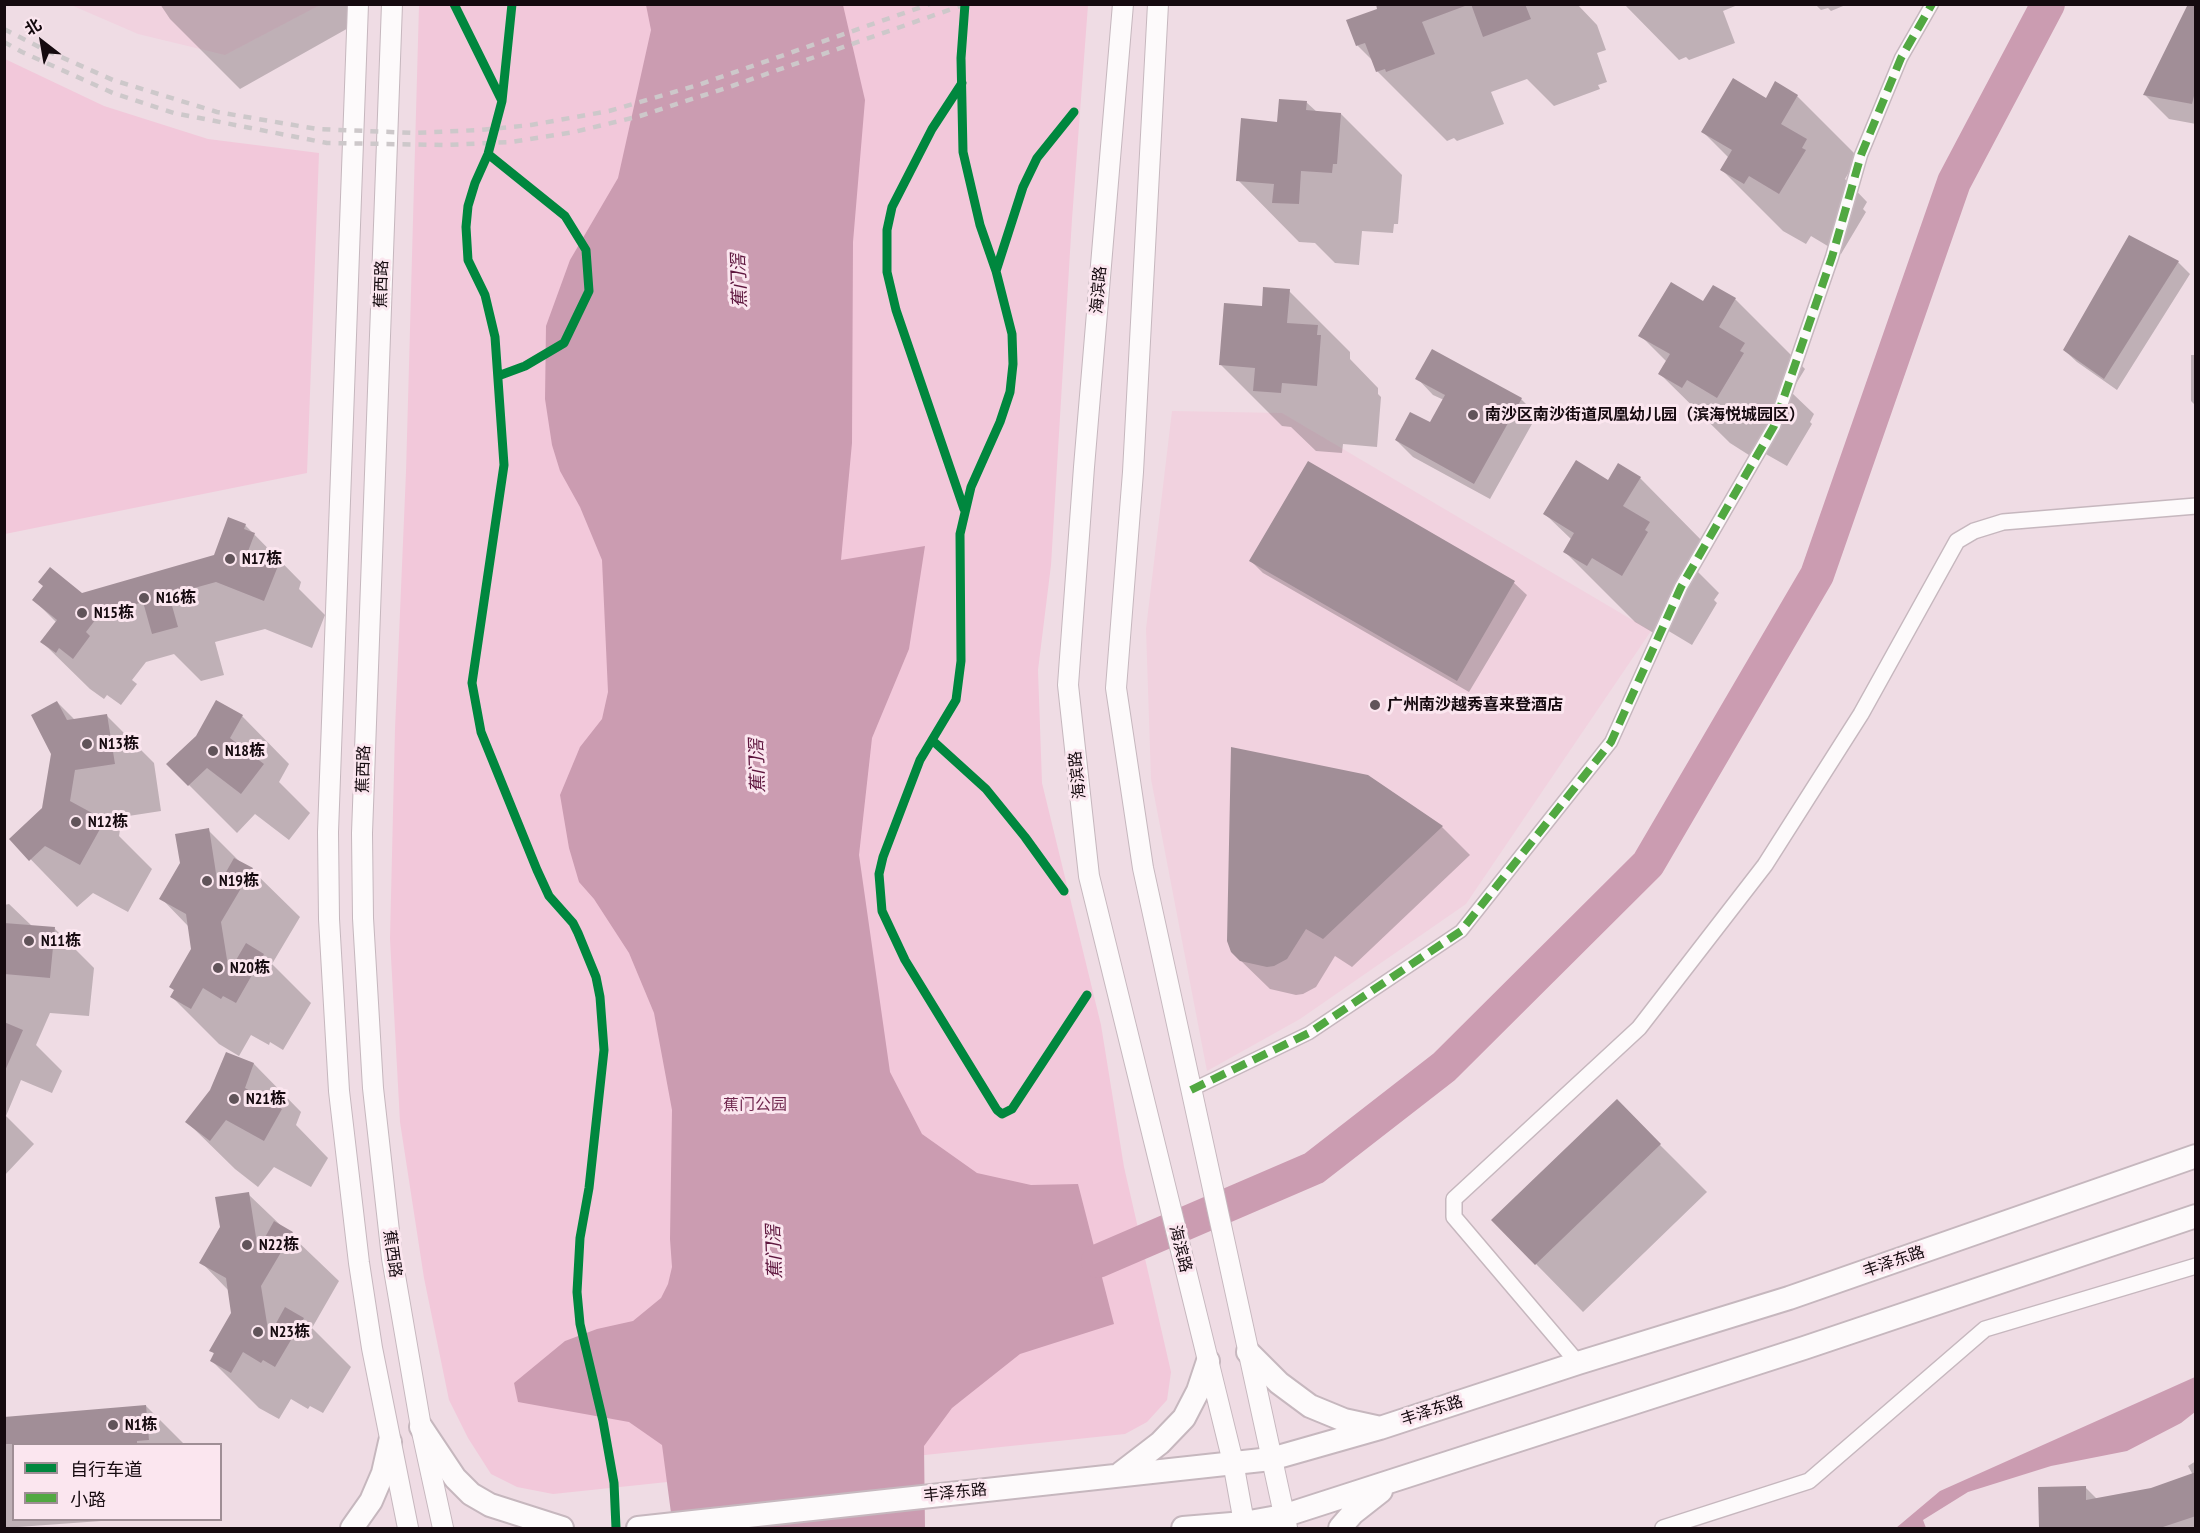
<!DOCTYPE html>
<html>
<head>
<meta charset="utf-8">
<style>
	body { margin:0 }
	#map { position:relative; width:2200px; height:1533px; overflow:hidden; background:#efdce4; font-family:"PT Sans Narrow","Noto Sans SC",sans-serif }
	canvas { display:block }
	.frame { position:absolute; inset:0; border:6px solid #150a0f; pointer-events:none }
	.legend { position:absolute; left:12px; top:1443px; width:210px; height:78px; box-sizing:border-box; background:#fbe6ef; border:2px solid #9f8e95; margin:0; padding:8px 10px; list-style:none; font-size:18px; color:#150a0f }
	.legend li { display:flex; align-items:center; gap:12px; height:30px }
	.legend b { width:30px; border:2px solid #9f8e95 }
	.north { position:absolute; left:12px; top:12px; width:60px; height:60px; -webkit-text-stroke:4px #fbe6ef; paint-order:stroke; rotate:329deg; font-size:16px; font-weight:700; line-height:24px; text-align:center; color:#150a0f }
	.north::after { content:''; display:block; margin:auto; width:21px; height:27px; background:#150a0f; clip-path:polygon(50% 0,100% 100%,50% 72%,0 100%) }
</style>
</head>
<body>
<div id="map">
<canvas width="2200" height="1533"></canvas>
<div class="frame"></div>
<ul class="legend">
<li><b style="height:8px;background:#00873e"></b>自行车道</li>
<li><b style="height:8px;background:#51a841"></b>小路</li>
</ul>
<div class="north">北</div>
</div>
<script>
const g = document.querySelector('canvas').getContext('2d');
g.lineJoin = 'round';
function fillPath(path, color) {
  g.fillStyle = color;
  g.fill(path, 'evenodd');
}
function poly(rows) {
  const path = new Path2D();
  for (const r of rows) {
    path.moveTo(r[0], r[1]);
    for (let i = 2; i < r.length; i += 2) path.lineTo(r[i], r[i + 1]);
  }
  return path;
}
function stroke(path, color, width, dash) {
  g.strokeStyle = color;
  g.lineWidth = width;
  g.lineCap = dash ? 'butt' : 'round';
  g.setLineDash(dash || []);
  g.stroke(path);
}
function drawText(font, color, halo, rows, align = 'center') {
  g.font = font + ' "PT Sans Narrow","Noto Sans SC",sans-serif';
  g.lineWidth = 6;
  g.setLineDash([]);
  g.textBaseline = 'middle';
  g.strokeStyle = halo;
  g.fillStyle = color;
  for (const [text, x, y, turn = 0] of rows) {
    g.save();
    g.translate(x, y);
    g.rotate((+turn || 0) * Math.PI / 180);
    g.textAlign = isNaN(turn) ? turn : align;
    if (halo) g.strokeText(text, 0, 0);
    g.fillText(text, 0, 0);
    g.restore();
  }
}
const built = poly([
	[71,5,320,5,225,55,138,34],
	[1172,411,1282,413,1651,631,1466,904,1300,1019,1207,1071,1151,779,1146,629]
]);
const green = poly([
	[419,5,1088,5,1072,219,1051,565,1038,670,1042,783,1101,1025,1124,1167,1171,1372,1167,1400,1147,1422,1125,1434,553,1494,517,1487,491,1474,468,1438,449,1400,424,1278,400,1122,390,939,395,729,406,472],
	[5,59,104,106,208,139,319,153,307,473,5,534]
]);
const water = poly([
	[646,5,843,5,865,100,853,242,852,443,841,560,925,546,909,649,872,738,859,855,890,1072,922,1134,977,1173,1031,1185,1078,1184,1114,1324,1020,1354,952,1408,924,1446,925,1528,673,1528,662,1445,629,1422,518,1402,514,1383,565,1341,597,1329,633,1321,661,1298,668,1284,672,1267,670,1239,672,1110,654,1013,629,953,594,899,579,882,569,848,560,795,580,747,602,719,608,692,602,560,580,507,560,471,552,445,545,399,546,326,570,260,618,178,651,30],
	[2195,1377,2195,1412,2181,1423,2127,1451,2051,1466,1968,1492,1923,1520,1926,1528,1896,1528,1940,1491]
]);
const shadow = poly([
	[160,4,367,4,359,22,240,89,170,19],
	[1377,4,1577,4,1597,25,1606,50,1597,53,1607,82,1598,85,1600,89,1554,106,1527,79,1491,92,1504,124,1457,141,1454,138,1447,141,1377,71,1374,62,1357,45,1379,10],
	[1624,4,1740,4,1723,11,1735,43,1689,60,1686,57,1679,60],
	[1815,4,1848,4,1831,11,1828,8,1821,10],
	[2196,4,2196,124,2169,119,2145,95],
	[1797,96,1858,157,1845,179,1867,202,1863,209,1866,212,1841,254,1811,236,1806,244,1783,231,1722,170,1729,158,1703,132,1766,100],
	[1306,102,1317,112,1341,114,1402,175,1398,224,1394,224,1393,233,1362,231,1359,265,1335,263,1315,243,1299,242,1238,180,1278,123],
	[2178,262,2190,274,2117,390,2077,362,2064,350],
	[1289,291,1350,352,1350,359,1378,388,1378,394,1381,397,1377,447,1343,444,1342,453,1316,451,1291,427,1282,426,1221,365,1263,308],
	[1735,299,1805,369,1791,392,1814,414,1810,422,1812,424,1787,466,1757,449,1752,457,1730,443,1660,374,1667,362,1640,335,1704,303],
	[2191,355,2196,355,2196,406,2191,401],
	[1417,378,1521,399,1537,415,1490,499,1413,457,1396,440,1431,424,1444,400,1433,395],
	[1309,463,1514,583,1527,595,1469,692,1263,573,1251,561],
	[1640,478,1709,548,1696,570,1719,593,1714,600,1717,603,1692,645,1662,627,1657,635,1635,622,1565,552,1572,540,1545,514,1609,482],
	[245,525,301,582,299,589,325,615,312,648,265,629,215,642,224,675,201,681,174,654,146,662,132,680,137,684,121,705,107,695,104,699,90,689,42,642,57,623,34,600,81,594,215,557],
	[57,702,75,720,106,715,154,763,161,811,122,817,119,836,152,869,128,912,93,893,77,907,11,839,43,809,53,754],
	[242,716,289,764,279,782,310,813,289,840,255,814,237,833,168,764],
	[1367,777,1442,827,1470,855,1352,967,1335,956,1316,987,1303,994,1296,995,1270,989,1236,956],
	[208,830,242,864,252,870,300,917,272,964,311,1003,283,1050,270,1042,269,1045,251,1035,239,1056,219,1044,172,997,193,949,189,927,161,898],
	[9,904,32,926,54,928,94,968,89,1016,50,1013,36,1045,62,1071,52,1093,21,1080,6,1116,34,1144,4,1176,4,905],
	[226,1054,254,1064,301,1112,296,1125,328,1158,311,1187,274,1167,258,1187,235,1169,187,1122,212,1090],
	[1616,1101,1707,1192,1583,1312,1493,1220],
	[248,1194,339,1281,312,1328,351,1367,323,1413,310,1406,308,1409,291,1399,279,1419,259,1408,212,1361,215,1355,211,1350,233,1313,229,1291,201,1262],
	[146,1406,184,1444,14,1444,14,1520,115,1520,4,1528,4,1418],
	[2196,1461,2196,1528,2040,1528,2039,1489,2085,1487,2098,1500,2151,1490,2193,1475,2188,1466]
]);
const river = poly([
	[1098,1261,1314,1168,1444,1067,1648,864,1817,575,1954,182,2048,4]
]);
const building = poly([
	[1376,4,1465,4,1465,6,1422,22,1435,54,1386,72,1385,69,1376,72,1365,43,1356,46,1346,20,1377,9],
	[1471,4,1525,4,1531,19,1483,37],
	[2188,4,2196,4,2196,88,2192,104,2143,95],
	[1733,78,1766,98,1775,81,1798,95,1781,124,1807,139,1802,148,1806,150,1779,194,1749,176,1744,184,1720,170,1732,150,1701,132],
	[1279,99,1307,101,1306,110,1341,113,1337,164,1333,164,1332,173,1301,171,1299,204,1272,203,1274,184,1236,181,1241,118,1277,122],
	[2129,235,2179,261,2104,379,2063,350],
	[1671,282,1703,301,1713,285,1736,298,1719,327,1745,343,1740,351,1744,353,1717,398,1687,380,1682,388,1658,374,1670,354,1638,336],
	[1263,287,1290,289,1287,323,1318,325,1317,335,1321,335,1317,386,1282,383,1281,393,1253,391,1255,368,1219,365,1224,303,1262,306],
	[1432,349,1522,398,1474,484,1395,440,1410,412,1430,422,1445,395,1415,379],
	[1576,460,1608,480,1618,463,1641,477,1623,506,1650,522,1645,530,1648,532,1622,576,1592,558,1587,566,1563,552,1574,533,1543,514],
	[1308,461,1515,581,1457,681,1249,561],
	[228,517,246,524,244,529,255,533,247,554,278,566,264,601,216,582,169,595,178,627,152,634,143,602,99,615,86,632,90,636,73,659,59,648,56,653,40,642,57,620,32,600,43,586,38,582,50,567,82,593,214,555],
	[216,700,243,715,230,738,264,764,241,794,207,768,188,786,166,764,196,736],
	[57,701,67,720,107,714,115,764,75,770,70,801,105,820,80,865,45,846,29,861,9,839,42,808,51,754,31,715],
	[1231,747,1368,775,1443,826,1323,939,1306,929,1287,959,1274,966,1267,967,1240,961,1231,952,1227,941],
	[209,828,218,886,234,858,253,868,221,922,229,972,246,943,264,954,236,1003,223,996,221,999,203,988,191,1009,170,997,174,990,169,987,191,949,186,914,159,899,180,863,175,834],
	[4,923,55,927,50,978,4,974],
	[4,1022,23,1030,4,1073],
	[226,1052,254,1063,245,1088,282,1109,264,1141,226,1120,210,1141,185,1122,210,1090],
	[1617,1099,1661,1144,1535,1265,1491,1220],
	[249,1192,258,1250,274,1221,293,1232,261,1286,269,1336,285,1307,304,1318,275,1367,263,1360,261,1363,243,1352,231,1373,210,1361,214,1353,209,1351,231,1313,226,1278,199,1263,220,1227,215,1197],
	[146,1405,149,1440,137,1441,137,1444,4,1444,4,1417],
	[2196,1472,2196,1516,2160,1528,2039,1528,2038,1487,2086,1486,2086,1500,2151,1488]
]);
const pedestrian = poly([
	[1191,1090,1309,1033,1461,931,1611,742,1681,587,1774,426,1832,257,1861,155,1901,58,1932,4]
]);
const minor = poly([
	[1578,1363,1454,1217,1454,1199,1639,1028,1765,865,1861,714,1957,541,1974,531,2003,522,2196,506],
	[1663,1528,1809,1481,1985,1329,2196,1266]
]);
const tertiary = poly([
	[358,4,328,832,329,919,339,1091,359,1263,372,1348,408,1528],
	[392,4,362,833,363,918,373,1088,392,1258,421,1427,443,1528],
	[1123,4,1084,467,1068,685,1089,876,1233,1462,1245,1528],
	[1158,4,1133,472,1116,688,1143,868,1287,1528]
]);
const secondary = poly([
	[1248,1352,1279,1383,1310,1406,1344,1420,1376,1427],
	[421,1427,455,1478,471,1494,490,1505,562,1528],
	[1121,1473,1160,1443,1184,1418,1198,1391,1208,1361],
	[352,1528,371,1501,383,1473,390,1442],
	[638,1528,1271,1459,1380,1428,1578,1363,1789,1298,2196,1156],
	[1183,1528,1244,1523,1283,1516,1804,1348,2196,1216],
	[1340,1528,1353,1513,1381,1491]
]);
const rail = poly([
	[4,29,41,48,113,80,217,112,317,129,414,133,480,130,531,125,609,111,698,85,930,4],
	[4,42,22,52,113,93,174,113,327,143,446,145,511,142,574,132,640,116,732,86,966,4]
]);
const quiet = poly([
	[1191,1090,1309,1033,1461,931,1611,742,1681,587,1774,426,1832,257,1861,155,1901,58,1932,4]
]);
const cycleway = poly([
	[454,4,502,101],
	[512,4,502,101,488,154,475,183,468,206,466,227,468,260,485,295,495,337,504,465,472,683,481,732,537,870,549,896,573,923,578,933,596,977,600,997,604,1050,589,1188,580,1238,577,1292,580,1324,603,1421,614,1483,616,1528],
	[965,4,961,58,963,152,980,225,996,271,1012,334,1013,364,1010,392,1000,422,971,487,960,534,961,661,956,700,920,760,883,857,879,874,882,911,905,960,997,1110,1002,1114,1012,1109,1087,995],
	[962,83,932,129,892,207,887,230,887,272,896,310,964,509],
	[488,154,565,216,586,250,589,291,564,343,525,366,498,376],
	[996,271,1023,187,1037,158,1074,112],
	[932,740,986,789,1025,837,1064,891]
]);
const markers = [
	[1473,415,6,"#61545a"],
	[230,559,6,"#61545a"],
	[144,598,6,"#61545a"],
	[82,613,6,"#61545a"],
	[1375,705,6,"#61545a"],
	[87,744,6,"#61545a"],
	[213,751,6,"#61545a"],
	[76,822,6,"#61545a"],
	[207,881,6,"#61545a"],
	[29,941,6,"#61545a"],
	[218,968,6,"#61545a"],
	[234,1099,6,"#61545a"],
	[247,1245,6,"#61545a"],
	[258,1332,6,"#61545a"],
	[113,1425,6,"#61545a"]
];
const streetNames = [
	["蕉西路",382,284,-88],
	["海滨路",1099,290,-85],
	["蕉西路",364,769,-88],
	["海滨路",1078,775,-96],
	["海滨路",1180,1249,76],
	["蕉西路",392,1254,82],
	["丰泽东路",1894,1262,-19],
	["丰泽东路",1432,1411,-18],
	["丰泽东路",955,1493,-6]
];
const poiNames = [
	["南沙区南沙街道凤凰幼儿园（滨海悦城园区）",1485,415],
	["N17栋",242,559],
	["N16栋",156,598],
	["N15栋",94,613],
	["广州南沙越秀喜来登酒店",1387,705],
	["N13栋",99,744],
	["N18栋",225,751],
	["N12栋",88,822],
	["N19栋",219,881],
	["N11栋",41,941],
	["N20栋",230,968],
	["N21栋",246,1099],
	["N22栋",259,1245],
	["N23栋",270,1332],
	["N1栋",125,1425]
];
const parkNames = [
	["蕉门公园",755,1105]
];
const waterNames = [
	["蕉门滘",740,281,-92],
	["蕉门滘",758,766,-92],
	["蕉门滘",775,1252,-92]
];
fillPath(built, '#f1d2df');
fillPath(green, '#f2c8da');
fillPath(water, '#cb9cb1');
fillPath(shadow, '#0003');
stroke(river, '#cb9cb1', 34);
fillPath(building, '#a18e97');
stroke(pedestrian, '#c6b7be', 15);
stroke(minor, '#c6b7be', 18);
stroke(tertiary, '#c6b7be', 22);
stroke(secondary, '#c6b7be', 26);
stroke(pedestrian, '#fdfafb', 12);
stroke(minor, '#fdfafb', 15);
stroke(tertiary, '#fdfafb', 20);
stroke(secondary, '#fdfafb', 22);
stroke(rail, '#cdc8ca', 4.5, [8, 8]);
stroke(quiet, '#51a841', 8, [15, 8]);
stroke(cycleway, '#00873e', 9);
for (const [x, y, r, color] of markers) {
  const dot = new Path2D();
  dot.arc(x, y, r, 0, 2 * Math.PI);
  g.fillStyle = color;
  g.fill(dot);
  stroke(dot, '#fbe6ef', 2);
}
drawText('16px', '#150a0f', '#fbe6ef', streetNames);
drawText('bold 16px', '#150a0f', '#fbe6ef', poiNames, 'left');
drawText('16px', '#70274e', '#fbe6ef', parkNames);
drawText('italic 18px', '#5e163e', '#fbe6ef', waterNames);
</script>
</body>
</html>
